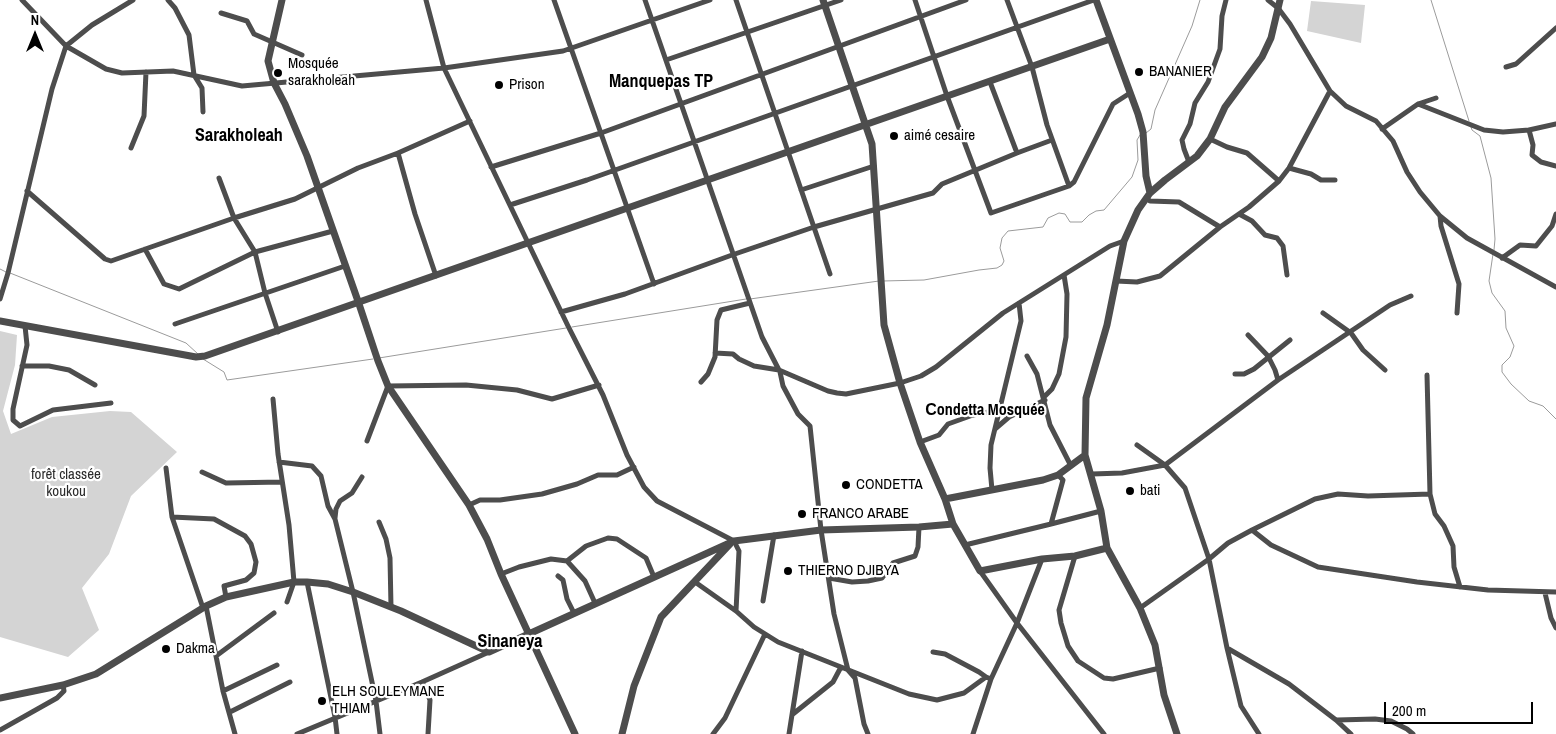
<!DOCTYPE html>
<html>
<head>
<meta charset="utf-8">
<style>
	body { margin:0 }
	#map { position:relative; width:1556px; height:734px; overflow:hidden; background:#fff; font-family:"Archivo Narrow",sans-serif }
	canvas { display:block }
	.north { position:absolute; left:10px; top:10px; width:50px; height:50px; -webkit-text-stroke:4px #fff; paint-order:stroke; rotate:0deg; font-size:14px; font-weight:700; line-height:20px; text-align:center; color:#000 }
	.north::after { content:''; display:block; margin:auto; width:18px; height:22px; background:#000; clip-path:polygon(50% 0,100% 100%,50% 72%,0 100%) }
	.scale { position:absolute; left:1384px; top:702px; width:149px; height:22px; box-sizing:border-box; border:2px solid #000; border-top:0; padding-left:6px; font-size:15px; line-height:18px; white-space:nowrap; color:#000; -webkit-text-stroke:4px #fff; paint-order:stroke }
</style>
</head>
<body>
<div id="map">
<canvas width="1556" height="734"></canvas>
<div class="north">N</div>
<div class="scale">200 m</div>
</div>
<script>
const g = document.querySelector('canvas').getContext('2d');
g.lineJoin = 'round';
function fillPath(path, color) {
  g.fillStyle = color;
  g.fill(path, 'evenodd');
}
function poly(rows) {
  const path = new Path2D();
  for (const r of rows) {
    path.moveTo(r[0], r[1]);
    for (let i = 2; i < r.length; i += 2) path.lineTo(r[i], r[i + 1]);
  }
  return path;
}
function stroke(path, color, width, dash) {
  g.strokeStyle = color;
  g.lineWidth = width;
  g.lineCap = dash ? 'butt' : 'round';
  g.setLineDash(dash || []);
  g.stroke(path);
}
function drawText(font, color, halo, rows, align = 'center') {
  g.font = font + ' "Archivo Narrow",sans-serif';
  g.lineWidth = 4.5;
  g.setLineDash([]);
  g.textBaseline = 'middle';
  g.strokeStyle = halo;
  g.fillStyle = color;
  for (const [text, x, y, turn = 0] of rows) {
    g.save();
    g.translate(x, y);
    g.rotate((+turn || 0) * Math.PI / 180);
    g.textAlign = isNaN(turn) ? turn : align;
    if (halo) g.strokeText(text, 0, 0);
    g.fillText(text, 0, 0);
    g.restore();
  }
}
const green = poly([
	[1311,1,1365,5,1361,43,1307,31],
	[0,331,17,335,15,365,3,411,11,434,52,417,110,411,131,412,177,452,131,496,109,554,82,588,99,630,68,657,0,637]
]);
const stream = poly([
	[1431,0,1469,121],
	[1471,127,1472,130,1480,136,1491,178,1495,239,1494,250],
	[1146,133,1151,129,1155,110,1192,26,1200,0],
	[1493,254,1489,281,1492,293,1505,311,1506,328,1514,346,1510,357,1502,365,1502,372,1511,384,1529,401,1543,406,1556,419],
	[0,269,6,272],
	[10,273,186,343,198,354],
	[883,281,924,280,979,270,997,268,1002,265,1004,261,1000,248,1002,238,1008,231,1043,227,1048,218,1059,213,1065,214,1070,222,1082,222,1089,215,1096,211,1104,210,1132,177,1138,160,1137,140,1140,135],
	[750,299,879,281],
	[572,327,746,299],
	[379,358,566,328],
	[203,359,224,372,227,380,373,359]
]);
const minor = poly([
	[22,0,66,46,106,69,122,73,173,71,242,86,444,68,563,51,710,0],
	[168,0,175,8,189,35,194,75,202,88,203,112],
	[426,0,444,68,568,326,603,395,627,455,644,487,657,501,734,541,739,551,736,611,754,627,778,642,909,694,937,700,964,693,986,677,991,679],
	[554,0,654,284],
	[645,0,762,337,780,372,783,386,798,414,810,426,821,530,834,614,848,670,855,678,864,724,868,734],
	[736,0,830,274],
	[915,0,947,96,991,213,1069,186,1074,182,1113,104,1130,93],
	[1007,0,1032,67,1047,125,1069,186],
	[1268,0,1278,8,1290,24,1330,91,1346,106,1376,121,1393,141,1407,172,1420,192,1440,216,1467,238,1556,287],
	[221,13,247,21,254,34,302,55],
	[666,60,841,0],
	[1506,67,1516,64,1556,28],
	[1418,104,1484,130,1503,132,1529,130,1556,124],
	[1382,129,1418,104,1436,98],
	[1529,130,1533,145,1532,155,1541,162,1556,166],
	[1210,139,1227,147,1247,153,1279,181],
	[131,148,144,116,146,72],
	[1017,153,1052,140],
	[1189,162,1184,149,1182,140,1190,124,1195,103,1208,82,1220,49,1222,16,1226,0],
	[491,167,601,133,966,0],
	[1289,168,1311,174,1321,180,1335,180],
	[219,178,234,218,255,252,265,293,278,332],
	[801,190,874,166],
	[27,191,105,259,111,261,234,218,295,199,358,168,398,153],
	[1146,198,1150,201,1179,202,1220,227],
	[510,205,587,180,1094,0],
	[1239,214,1252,221,1265,235,1277,238,1283,246,1287,275],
	[1440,216,1441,226,1459,284,1457,313],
	[145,249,164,284,179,289,255,252,333,231],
	[1502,258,1520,245,1536,246,1552,226,1556,214],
	[436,276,415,214,398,153,470,121],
	[1116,281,1137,282,1160,276,1220,227,1249,207,1279,181,1289,168,1330,91],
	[0,299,8,273,52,89,66,46,92,25,133,0],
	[561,312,625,294,732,255,814,227,933,193,942,184,1017,153,990,82],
	[1323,313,1351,333,1363,350,1385,370],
	[175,324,345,266],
	[25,326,27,345,13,409,13,420,20,426,53,410,111,403],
	[1248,335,1268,356,1275,370,1278,380],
	[715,353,733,354,739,359,754,366,779,370,828,391,837,393,846,394,900,383,921,376,936,367,1003,313,1110,246,1124,241],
	[1027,356,1037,374,1050,425,1071,466],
	[22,366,49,366,69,370,95,385],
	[1235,374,1244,374,1254,369,1290,340],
	[1427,375,1430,494,1435,514,1444,526,1453,546,1454,567,1460,587],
	[701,382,708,374,715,357,717,320,721,310,750,303],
	[1044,397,1052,389,1059,374,1066,337,1067,294,1064,275],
	[273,399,278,454,289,525,294,582,287,602],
	[995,429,1009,417,1045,400],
	[367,441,388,386,466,385,517,390,552,399,599,385],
	[920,442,939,435,948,424,973,415,999,410],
	[1137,445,1165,465,1185,488,1209,559,1227,648,1289,684,1336,720,1351,734],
	[279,462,312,466,321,476,328,506,335,519,353,592,376,701,380,734],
	[166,468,172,517,203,608],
	[202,472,226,483,282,482],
	[1092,474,1122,473,1165,465,1278,380,1390,305,1411,296],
	[992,490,990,468,991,445,1021,321,1019,303],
	[469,505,480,500,500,500,542,494,577,484,598,475,617,475,634,467],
	[172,517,214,519,245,536,251,544,256,562,254,573,246,580,224,586,226,597],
	[335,518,336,509,340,501,352,493,362,477],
	[379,522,386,539,390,558,391,607],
	[1051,524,1101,511],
	[1252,530,1315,499,1338,494,1368,496,1430,494],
	[965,545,1051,524,1063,480,1058,475],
	[1075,556,1059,610,1061,623,1068,646,1078,661,1104,678,1113,679,1160,668],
	[567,561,586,546,608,538,617,539,646,558,654,577],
	[980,571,1017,623,1104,734],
	[501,574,519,567,551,559,567,561,585,581,595,603],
	[558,576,563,580,567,599,574,613],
	[829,578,852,582,868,581,882,578,893,563,915,556,918,547,919,527],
	[307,582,335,717,337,734],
	[695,582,736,611],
	[1545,593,1551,618,1556,628],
	[763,601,774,535],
	[206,606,223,691,235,734],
	[1140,608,1209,559,1228,543,1252,530,1271,545,1318,567,1417,582,1488,590,1556,592],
	[1227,648,1241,706,1259,734],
	[933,652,945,654,979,672,986,677],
	[216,656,274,613],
	[422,682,430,700,428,734],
	[223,691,277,665],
	[230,712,290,682],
	[793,714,833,682,841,667],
	[1337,720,1375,719,1391,721,1407,729,1413,734],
	[0,730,57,698,64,691,63,685],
	[297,734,422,682,489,652],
	[713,734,725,718,765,634],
	[789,734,802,651],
	[973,734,991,679,1017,623,1042,559]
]);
const tertiary = poly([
	[282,0,268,61,274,83,285,104,307,156,359,304,378,361,388,386,469,505,487,539,501,574,575,734],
	[823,0,872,144,884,325,900,383,920,442,945,499,953,524,980,571,1042,559,1075,556,1107,548],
	[1096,0,1138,114,1143,132,1146,176,1150,193],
	[0,321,196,357,205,356,1110,39],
	[1085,455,1101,511,1107,548,1140,608,1155,645,1164,695,1177,734],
	[945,499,1043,480,1058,475,1085,455,1086,398,1107,325,1124,241,1138,210,1150,193,1165,180,1197,156,1210,139,1225,107,1262,57,1271,38,1280,0],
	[0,698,63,685,96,674,206,606,226,597,294,582,307,582,328,584,353,592,401,611,489,652,734,541,821,530,919,527,953,524],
	[622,734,634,686,661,617,730,544]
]);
const markers = [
	[1139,72,5,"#000"],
	[278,73,5,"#000"],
	[499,85,5,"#000"],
	[894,136,5,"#000"],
	[846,485,5,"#000"],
	[1130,491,5,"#000"],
	[802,514,5,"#000"],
	[788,571,5,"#000"],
	[166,649,5,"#000"],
	[322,701,5,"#000"]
];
const poiNames = [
	["Mosquée",288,64],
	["sarakholeah",288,81],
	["BANANIER",1149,72],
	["Prison",509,85],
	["aimé cesaire",904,136],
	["CONDETTA",856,485],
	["bati",1140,491],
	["FRANCO ARABE",812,514],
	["THIERNO DJIBYA",798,571],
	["Dakma",176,649],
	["ELH SOULEYMANE",332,692],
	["THIAM",332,709]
];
const parkNames = [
	["forêt classée",66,475],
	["koukou",66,492]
];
const neighbourhoodNames = [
	["Сondetta Mosquée",985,411]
];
const quarterNames = [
	["Manquepas TP",661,82],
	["Sarakholeah",239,136],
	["Sinaneya",510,642]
];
fillPath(green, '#d4d4d4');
stroke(stream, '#9b9b9b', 1);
stroke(minor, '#4d4d4d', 5);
stroke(tertiary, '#4d4d4d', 7);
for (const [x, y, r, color] of markers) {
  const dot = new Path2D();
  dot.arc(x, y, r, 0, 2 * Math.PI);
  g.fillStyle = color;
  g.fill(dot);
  stroke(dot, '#fff', 2);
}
drawText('15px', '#000', '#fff', poiNames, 'left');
drawText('15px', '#2b2b2b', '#fff', parkNames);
drawText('bold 16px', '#000', '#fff', neighbourhoodNames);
drawText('bold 18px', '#000', '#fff', quarterNames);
</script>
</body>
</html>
